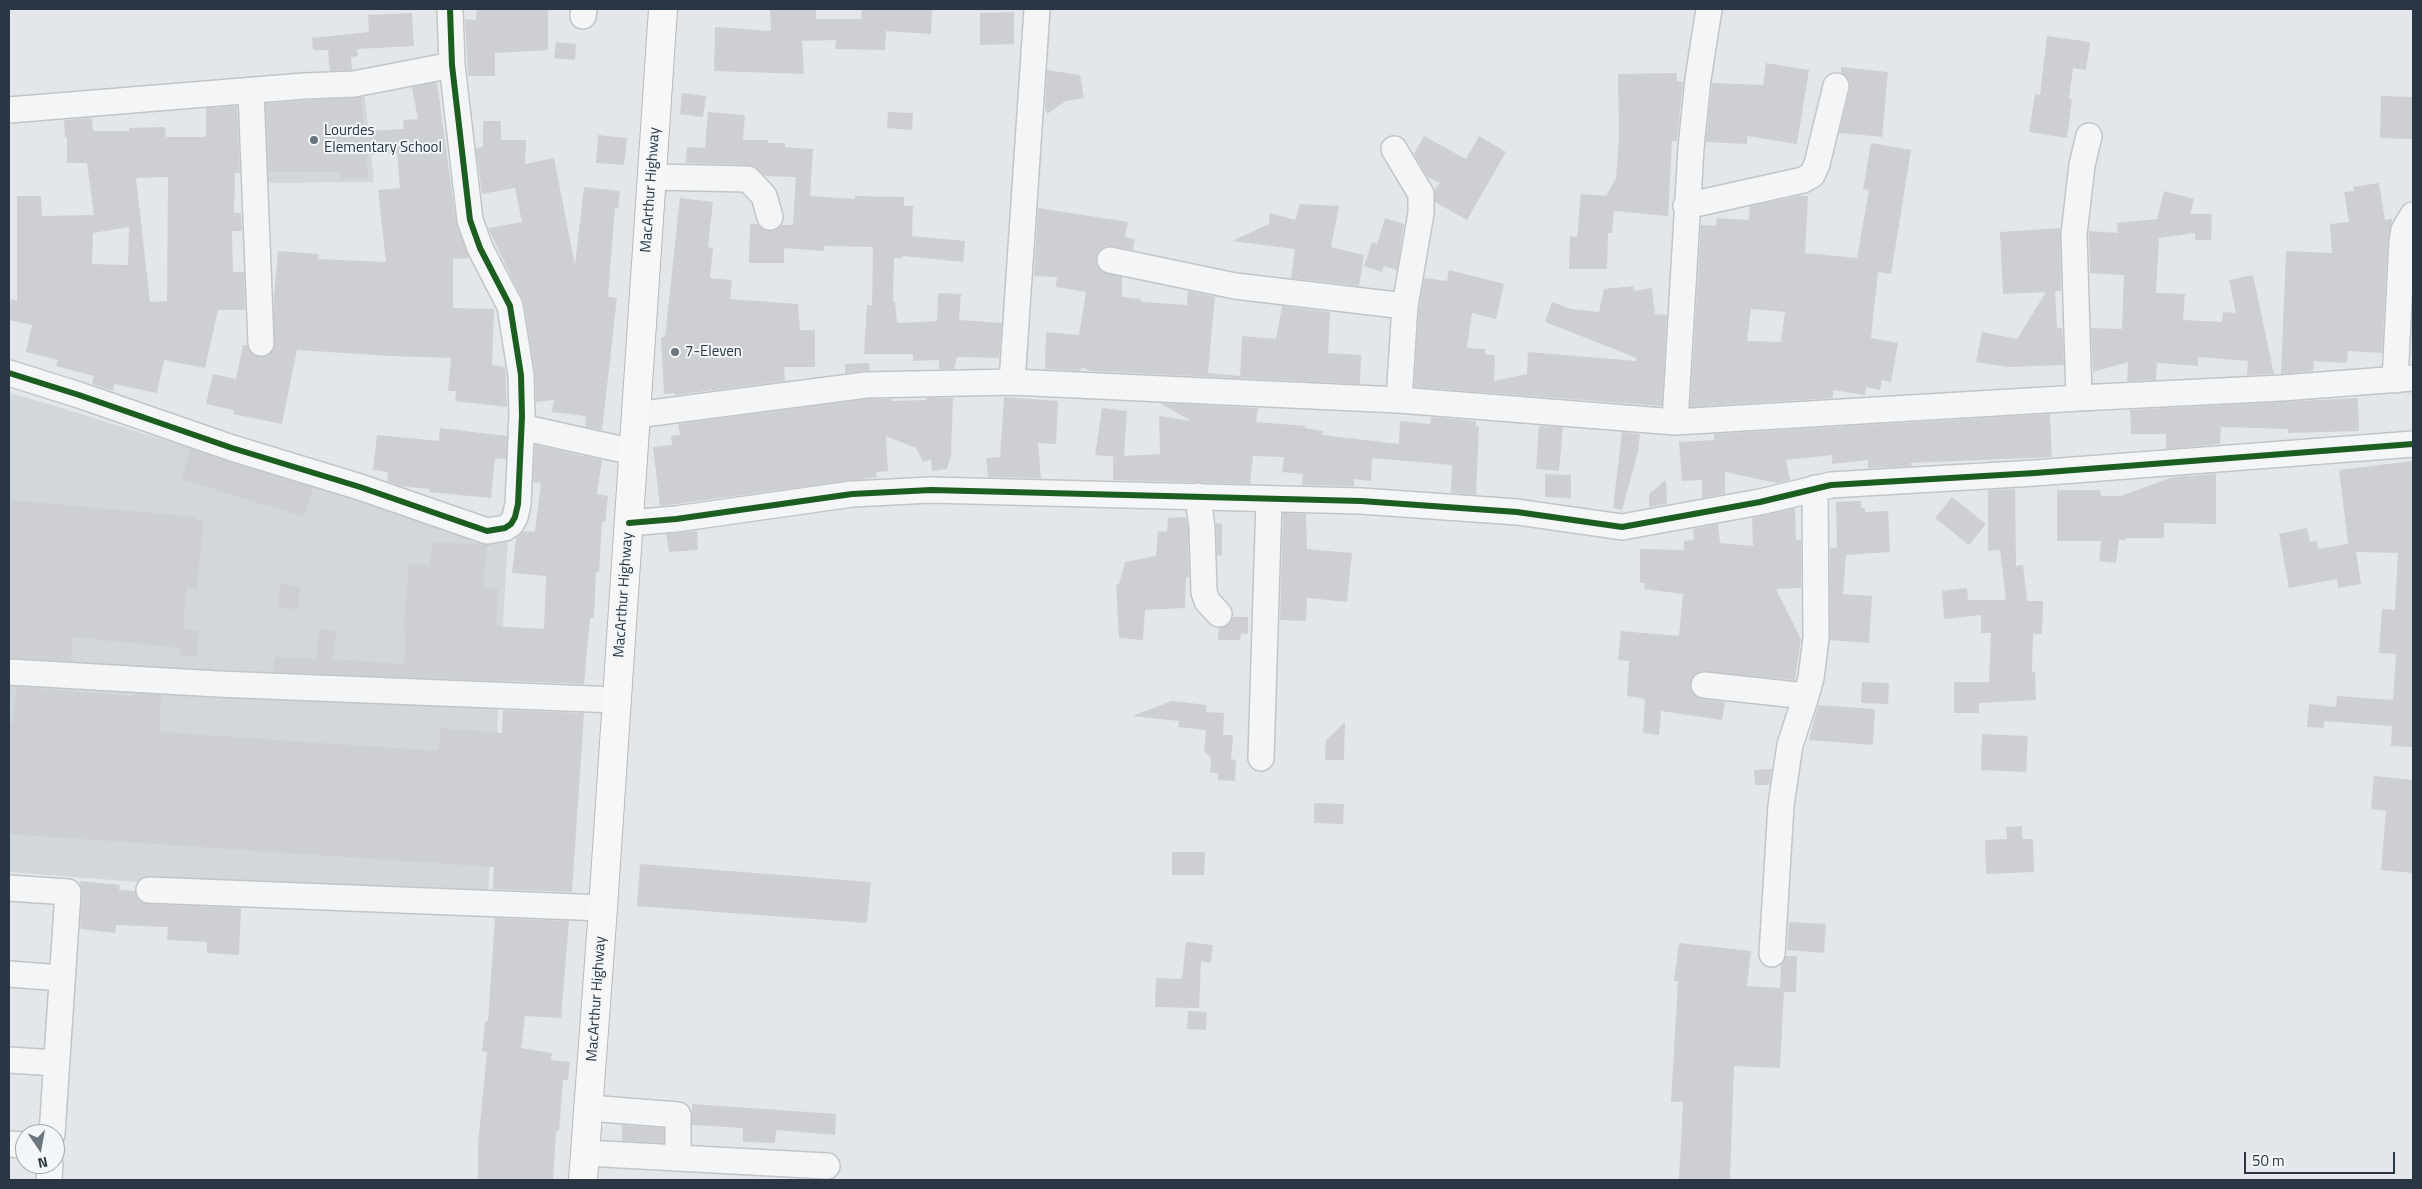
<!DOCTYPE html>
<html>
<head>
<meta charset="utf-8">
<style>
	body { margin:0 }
	#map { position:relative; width:2422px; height:1189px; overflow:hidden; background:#e4e7e9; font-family:"Titillium Web",sans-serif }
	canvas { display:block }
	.frame { position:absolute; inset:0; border:10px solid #293745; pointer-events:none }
	.north { position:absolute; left:15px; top:1124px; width:50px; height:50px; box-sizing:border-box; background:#f2f6f8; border:1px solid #a2aab0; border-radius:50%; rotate:168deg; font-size:14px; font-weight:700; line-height:20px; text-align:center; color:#293745 }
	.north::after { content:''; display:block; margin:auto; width:18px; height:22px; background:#6a757e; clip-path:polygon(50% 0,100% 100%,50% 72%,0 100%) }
	.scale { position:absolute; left:2244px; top:1152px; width:151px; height:22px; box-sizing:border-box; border:2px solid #293745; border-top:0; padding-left:6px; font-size:15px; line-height:18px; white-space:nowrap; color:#293745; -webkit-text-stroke:4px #f2f6f8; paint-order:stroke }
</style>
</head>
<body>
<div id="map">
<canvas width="2422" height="1189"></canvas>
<div class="frame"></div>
<div class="north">N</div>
<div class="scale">50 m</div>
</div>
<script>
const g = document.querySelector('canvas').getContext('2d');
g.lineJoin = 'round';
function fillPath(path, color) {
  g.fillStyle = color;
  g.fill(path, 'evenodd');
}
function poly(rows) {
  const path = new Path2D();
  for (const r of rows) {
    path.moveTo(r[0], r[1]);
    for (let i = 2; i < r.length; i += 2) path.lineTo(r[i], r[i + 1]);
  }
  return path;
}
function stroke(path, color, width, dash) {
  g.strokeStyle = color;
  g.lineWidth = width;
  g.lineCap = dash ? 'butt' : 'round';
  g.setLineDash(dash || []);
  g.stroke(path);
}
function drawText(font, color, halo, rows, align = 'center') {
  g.font = font + ' "Titillium Web",sans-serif';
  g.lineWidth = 4;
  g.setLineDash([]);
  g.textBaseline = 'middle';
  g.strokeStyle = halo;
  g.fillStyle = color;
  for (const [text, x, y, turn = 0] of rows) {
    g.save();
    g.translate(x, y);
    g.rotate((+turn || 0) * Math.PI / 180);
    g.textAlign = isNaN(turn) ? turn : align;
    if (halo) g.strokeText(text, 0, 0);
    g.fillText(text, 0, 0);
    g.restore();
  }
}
const built = poly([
	[364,88,374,182,261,183,256,98],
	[9,393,42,402,485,540,508,536,488,893,151,883,9,872]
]);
const building = poly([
	[477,9,548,9,548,50,495,53,495,76,468,76,465,19,476,20],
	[770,9,816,9,816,19,861,19,862,9,932,9,931,34,886,31,885,50,835,49,836,40,802,41,804,74,714,71,715,27,771,31],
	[1014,12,1014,44,980,45,980,13],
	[412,13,414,46,357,49,358,56,351,57,352,70,330,71,328,50,313,50,312,38,369,32,368,15],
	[2047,36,2090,42,2086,70,2073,68,2069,99,2072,99,2067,138,2029,132,2035,94,2040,95],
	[556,42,576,44,575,60,554,58],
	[1766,63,1809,70,1797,144,1747,136,1747,144,1706,142,1712,83,1763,85],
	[1841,67,1888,72,1882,137,1839,133,1850,89,1850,82,1841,73],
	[1047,70,1080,75,1084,98,1066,101,1047,114,1045,108],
	[1677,73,1677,81,1683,82,1677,141,1672,141,1668,216,1614,211,1612,233,1608,233,1607,269,1569,269,1570,236,1577,237,1581,194,1606,196,1616,178,1619,140,1618,74],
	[437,82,456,222,469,258,453,259,453,308,494,309,492,365,505,367,507,407,455,401,456,391,448,391,451,358,391,356,297,350,282,424,233,414,234,410,206,404,213,374,236,379,243,345,247,345,254,355,261,357,268,355,274,349,274,296,278,251,319,254,318,259,386,262,378,190,400,188,397,153,366,155,368,177,342,179,341,172,269,172,266,104,361,97,365,131,404,129,403,120,418,119,412,87],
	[682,93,706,96,703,117,680,114],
	[2381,96,2413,97,2413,139,2380,138],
	[237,106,240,173,235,173,234,213,241,213,242,231,232,231,233,272,244,272,245,310,218,310,205,368,164,360,157,393,114,384,113,391,92,384,94,376,56,366,58,360,26,352,32,325,9,320,11,299,17,301,17,196,41,196,42,216,94,215,87,163,67,163,67,137,65,138,64,120,92,118,93,131,129,131,129,128,165,127,166,137,204,137,206,136,206,108],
	[168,177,167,301,150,302,136,178],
	[129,227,128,265,92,264,93,233],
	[708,112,745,115,743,140,768,140,768,143,785,143,785,147,813,149,810,196,855,199,855,196,904,197,904,206,913,206,912,236,965,241,963,262,903,256,902,258,894,258,893,302,895,302,897,323,937,321,938,293,961,294,959,320,1002,323,999,358,957,357,954,369,939,369,939,360,913,361,913,354,864,354,867,305,872,305,873,247,824,246,824,251,784,248,784,263,749,263,750,224,758,224,767,231,774,231,782,225,793,225,796,177,765,176,754,166,748,165,686,163,687,147,705,148],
	[888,112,913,113,912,130,887,128],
	[483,121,501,121,501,140,526,140,525,164,554,158,575,265,584,187,620,191,618,208,615,208,608,297,617,298,602,430,585,427,586,416,552,412,554,400,536,402,535,373,524,303,488,228,522,222,515,188,482,194,476,148,483,147],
	[598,135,627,138,624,165,596,163],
	[1424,136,1466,159,1479,136,1506,152,1467,220,1435,202,1434,190,1440,183,1427,177,1414,154],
	[1871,143,1911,150,1891,274,1878,272,1871,338,1898,343,1891,382,1882,380,1880,390,1866,387,1865,395,1833,390,1833,398,1690,407,1701,225,1716,226,1717,218,1749,220,1750,206,1799,196,1808,196,1805,253,1857,258,1869,190,1863,189],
	[1751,309,1785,312,1781,342,1747,341],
	[2379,183,2385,220,2392,219,2392,221,2388,240,2382,353,2348,351,2347,363,2314,361,2313,371,2281,374,2286,251,2332,253,2330,224,2349,222,2344,192,2354,191,2353,187],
	[2164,191,2194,199,2190,214,2212,214,2211,240,2195,240,2195,233,2159,238,2156,293,2185,294,2183,320,2222,322,2223,312,2236,313,2229,280,2253,275,2274,374,2247,375,2248,361,2198,357,2198,366,2157,363,2156,380,2127,381,2128,362,2093,372,2091,328,2122,329,2124,275,2090,273,2089,231,2118,233,2117,223,2157,219],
	[680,198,713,202,708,247,713,248,710,278,732,280,730,299,798,304,800,330,815,330,815,367,784,367,785,381,675,395,675,393,664,394,661,337,665,337],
	[1300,204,1339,206,1331,247,1364,255,1359,286,1291,278,1295,249,1232,241,1269,224,1270,213,1295,220],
	[1038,208,1128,222,1125,237,1135,239,1133,250,1106,246,1099,251,1096,258,1097,265,1101,271,1122,277,1122,297,1140,299,1142,302,1187,305,1188,291,1215,297,1208,373,1240,376,1242,336,1276,339,1282,306,1330,312,1328,353,1361,355,1360,384,1090,371,1082,367,1080,371,1045,369,1046,332,1079,335,1086,292,1056,287,1057,277,1034,276],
	[1385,218,1404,224,1397,270,1384,266,1382,272,1364,266,1372,242,1377,244],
	[2060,228,2061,291,2055,291,2057,328,2062,328,2064,365,2008,367,1976,362,1982,332,2017,339,2046,292,2003,294,2000,232],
	[1449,270,1504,284,1496,319,1472,313,1467,348,1485,349,1485,354,1495,355,1494,381,1527,374,1528,352,1636,361,1637,358,1545,322,1552,302,1571,309,1599,312,1604,289,1633,286,1634,291,1652,288,1655,314,1667,315,1662,406,1414,387,1419,308,1424,278,1447,281],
	[869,363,870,371,845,373,845,364],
	[1004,397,1058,401,1056,444,1038,443,1041,478,988,477,986,458,1000,457],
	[926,398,953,398,951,455,947,469,932,471,931,459,923,462,916,448,886,436,888,471,876,472,877,477,660,506,653,447,672,445,671,436,680,435,678,424,867,399,892,399,892,401,926,400],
	[2358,398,2359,431,2288,433,2288,429,2221,427,2220,444,2166,449,2166,434,2131,434,2130,410],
	[1159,403,1258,408,1256,422,1306,426,1305,428,1323,431,1322,435,1399,444,1400,421,1430,424,1431,417,1476,421,1476,426,1479,426,1476,495,1451,493,1452,465,1372,458,1371,481,1354,479,1354,486,1302,485,1303,474,1282,472,1284,457,1253,456,1250,484,1113,480,1113,457,1119,457,1095,455,1102,408,1127,411,1124,456,1160,454,1159,416,1192,421],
	[2050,414,2052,457,1910,463,1913,466,1868,468,1868,460,1832,464,1832,455,1786,460,1790,480,1777,483,1725,472,1725,494,1702,498,1702,480,1682,481,1679,442,1714,440,1714,434],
	[1539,426,1563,427,1559,471,1536,469],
	[440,428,507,436,506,459,495,458,491,498,429,492,430,489,400,486,387,481,388,472,373,470,377,435,439,441],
	[1622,432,1640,434,1638,452,1622,510,1613,508],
	[535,445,602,460,597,494,608,496,605,522,602,522,599,572,596,572,594,618,590,618,584,684,273,672,275,657,316,658,320,629,337,631,333,659,404,664,406,632,403,631,409,563,430,565,432,542,487,545,483,588,498,589,496,626,544,629,546,576,512,573,516,538,524,531,535,532,541,483,533,482],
	[191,449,313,488,304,517,181,479],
	[2413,461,2413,747,2391,746,2392,726,2324,721,2324,728,2307,727,2309,704,2336,707,2337,696,2393,700,2396,654,2379,653,2382,609,2395,610,2398,553,2356,552,2361,584,2338,588,2337,579,2289,588,2279,534,2307,528,2310,542,2317,541,2318,549,2348,544,2339,470],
	[1545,474,1571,475,1571,498,1545,497],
	[2216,474,2216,524,2164,523,2164,538,2126,538,2126,540,2119,540,2116,563,2099,561,2101,541,2057,541,2057,490,2100,490,2101,496,2121,496,2173,477],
	[1666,480,1667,504,1649,507,1649,494],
	[2015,489,2016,566,2023,565,2027,601,2043,601,2042,634,2033,634,2032,672,2035,672,2036,700,1979,703,1979,713,1954,713,1954,682,1989,682,1991,633,1981,633,1981,615,1944,619,1942,591,1967,588,1968,600,2006,600,2000,550,1988,551,1988,490],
	[1952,497,1986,524,1969,545,1935,518],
	[9,500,197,517,196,520,203,521,197,589,186,588,183,629,199,630,197,656,180,655,181,648,72,637,71,661,9,658],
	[1861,501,1861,508,1865,508,1865,512,1888,511,1890,552,1846,555,1843,594,1872,596,1869,643,1830,640,1830,548,1837,548,1836,502],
	[1795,508,1796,540,1801,540,1801,588,1776,589,1801,639,1795,680,1699,672,1693,676,1690,683,1691,691,1702,699,1725,702,1722,720,1661,711,1659,735,1643,733,1645,699,1627,696,1629,661,1618,660,1621,631,1679,636,1683,594,1644,589,1645,583,1640,583,1640,549,1684,550,1684,541,1694,540,1693,529,1718,524,1720,543,1753,546,1752,518],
	[1283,513,1306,514,1307,549,1352,553,1347,602,1307,598,1306,621,1280,620],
	[1180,517,1186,518,1188,529,1189,577,1186,577,1185,608,1145,610,1143,640,1119,638,1116,584,1119,584,1125,562,1156,556,1158,531,1167,532,1168,518],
	[1216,523,1222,524,1222,556,1217,555],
	[697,531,698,550,669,552,666,534],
	[280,584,300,586,298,609,280,608,280,606,278,606],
	[1233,617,1248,617,1248,634,1241,633,1240,640,1218,640,1219,628,1228,625],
	[1862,682,1889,683,1888,704,1861,703],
	[17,687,133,696,133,694,161,695,159,732,439,751,440,728,502,733,503,710,584,713,572,892,493,889,494,867,9,834,9,722,13,722],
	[1172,701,1207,705,1206,712,1224,713,1223,735,1233,735,1231,759,1236,760,1235,781,1218,780,1218,773,1210,773,1211,758,1204,751,1206,730,1178,727,1179,721,1132,716],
	[1818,705,1875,709,1873,745,1809,740],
	[1345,722,1344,760,1325,760,1326,740],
	[1982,734,2028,736,2026,772,1981,770],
	[1772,769,1769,785,1755,785,1754,770],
	[2374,776,2413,780,2413,873,2381,870,2386,811,2371,809],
	[1314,803,1344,804,1343,824,1314,823],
	[2022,826,2022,839,2033,839,2034,872,1986,874,1985,840,2007,839,2006,827],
	[1172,852,1205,852,1204,875,1172,875],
	[640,864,871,882,867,923,637,906],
	[80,881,120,885,119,890,135,891,141,902,148,904,241,908,239,955,207,953,207,942,167,940,168,927,116,925,115,933,80,929,82,893],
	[495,918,569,921,561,1018,525,1016,521,1048,552,1053,551,1060,570,1062,568,1080,563,1080,559,1131,556,1131,553,1180,478,1180,478,1145,487,1052,482,1051,485,1021,488,1021],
	[1789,922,1826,924,1824,953,1787,950],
	[1186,942,1213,945,1211,963,1201,961,1199,1008,1155,1007,1156,978,1182,979],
	[1679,943,1751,951,1747,986,1780,988,1781,964,1786,956,1797,956,1796,992,1784,992,1780,1068,1734,1066,1730,1180,1679,1180,1683,1102,1671,1102,1678,981,1674,981],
	[1188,1011,1207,1012,1206,1030,1187,1029],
	[692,1104,836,1114,835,1135,776,1130,775,1143,743,1142,743,1128,692,1125],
	[622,1125,664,1128,664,1143,622,1141]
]);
const minor = poly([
	[583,16,584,9],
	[251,91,261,343],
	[9,110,304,86,354,84,452,65],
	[1394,149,1421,194,1421,213,1405,306,1399,400],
	[652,177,748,179,764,196,770,217],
	[1686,206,1803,180,1812,175,1817,164,1836,86],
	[1110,260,1235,286,1405,306],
	[9,373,79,395,232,448,360,487,487,531,505,528,511,524,515,517,518,504,522,416,521,375,510,306,480,248,470,220,452,65,450,9],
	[2395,380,2402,241,2404,230,2413,215],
	[1012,382,1037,9],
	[2079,398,2074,234,2082,165,2089,136],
	[636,415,866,385,1012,382,1399,400,1675,422,2079,398,2282,388,2413,378],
	[1675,422,1691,148,1698,79,1709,9],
	[521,427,633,452],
	[1198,496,1202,528,1204,592,1207,601,1219,614],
	[629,523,676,519,852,494,931,490,1361,501,1517,512,1622,527,1760,502,1831,485,2035,473,2413,444],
	[9,672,218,684,616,700],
	[1704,685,1806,696,1811,678,1816,638,1815,488],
	[1261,758,1269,500],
	[9,888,68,892,52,1134],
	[149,890,603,908],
	[1772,954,1781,805,1790,745,1806,696],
	[9,974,62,978],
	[9,1060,56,1063],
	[589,1108,678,1115,678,1158],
	[9,1144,25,1145],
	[585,1153,827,1166],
	[49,1180,50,1164]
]);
const highway = poly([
	[583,1180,603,908,663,9]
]);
const cycleway = poly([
	[9,373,79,395,232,448,360,487,487,531,505,528,511,524,515,517,518,504,522,416,521,375,510,306,480,248,470,220,452,65,450,9],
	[629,523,676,519,852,494,931,490,1361,501,1517,512,1622,527,1760,502,1831,485,2035,473,2413,444]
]);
const markers = [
	[314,140,5,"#6a757e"],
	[675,352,5,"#6a757e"]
];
const poiNames = [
	["Lourdes",324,131],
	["Elementary School",324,148],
	["7-Eleven",685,352]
];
const streetNames = [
	["MacArthur Highway",651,190,-86],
	["MacArthur Highway",624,595,-86],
	["MacArthur Highway",597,999,-86]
];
fillPath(built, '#d2d7dc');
fillPath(building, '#cdcfd2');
stroke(minor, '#c2c5c7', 28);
stroke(highway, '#b6babe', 30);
stroke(minor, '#f3f5f6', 25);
stroke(highway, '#f7f7f7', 28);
stroke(cycleway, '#1b5e20', 6);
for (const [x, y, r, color] of markers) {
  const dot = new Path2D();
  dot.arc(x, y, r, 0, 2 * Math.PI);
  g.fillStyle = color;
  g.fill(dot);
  stroke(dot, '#f2f6f8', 2);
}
drawText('15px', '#293745', '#f2f6f8', poiNames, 'left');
drawText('15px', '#293745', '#f2f6f8', streetNames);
</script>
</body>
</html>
